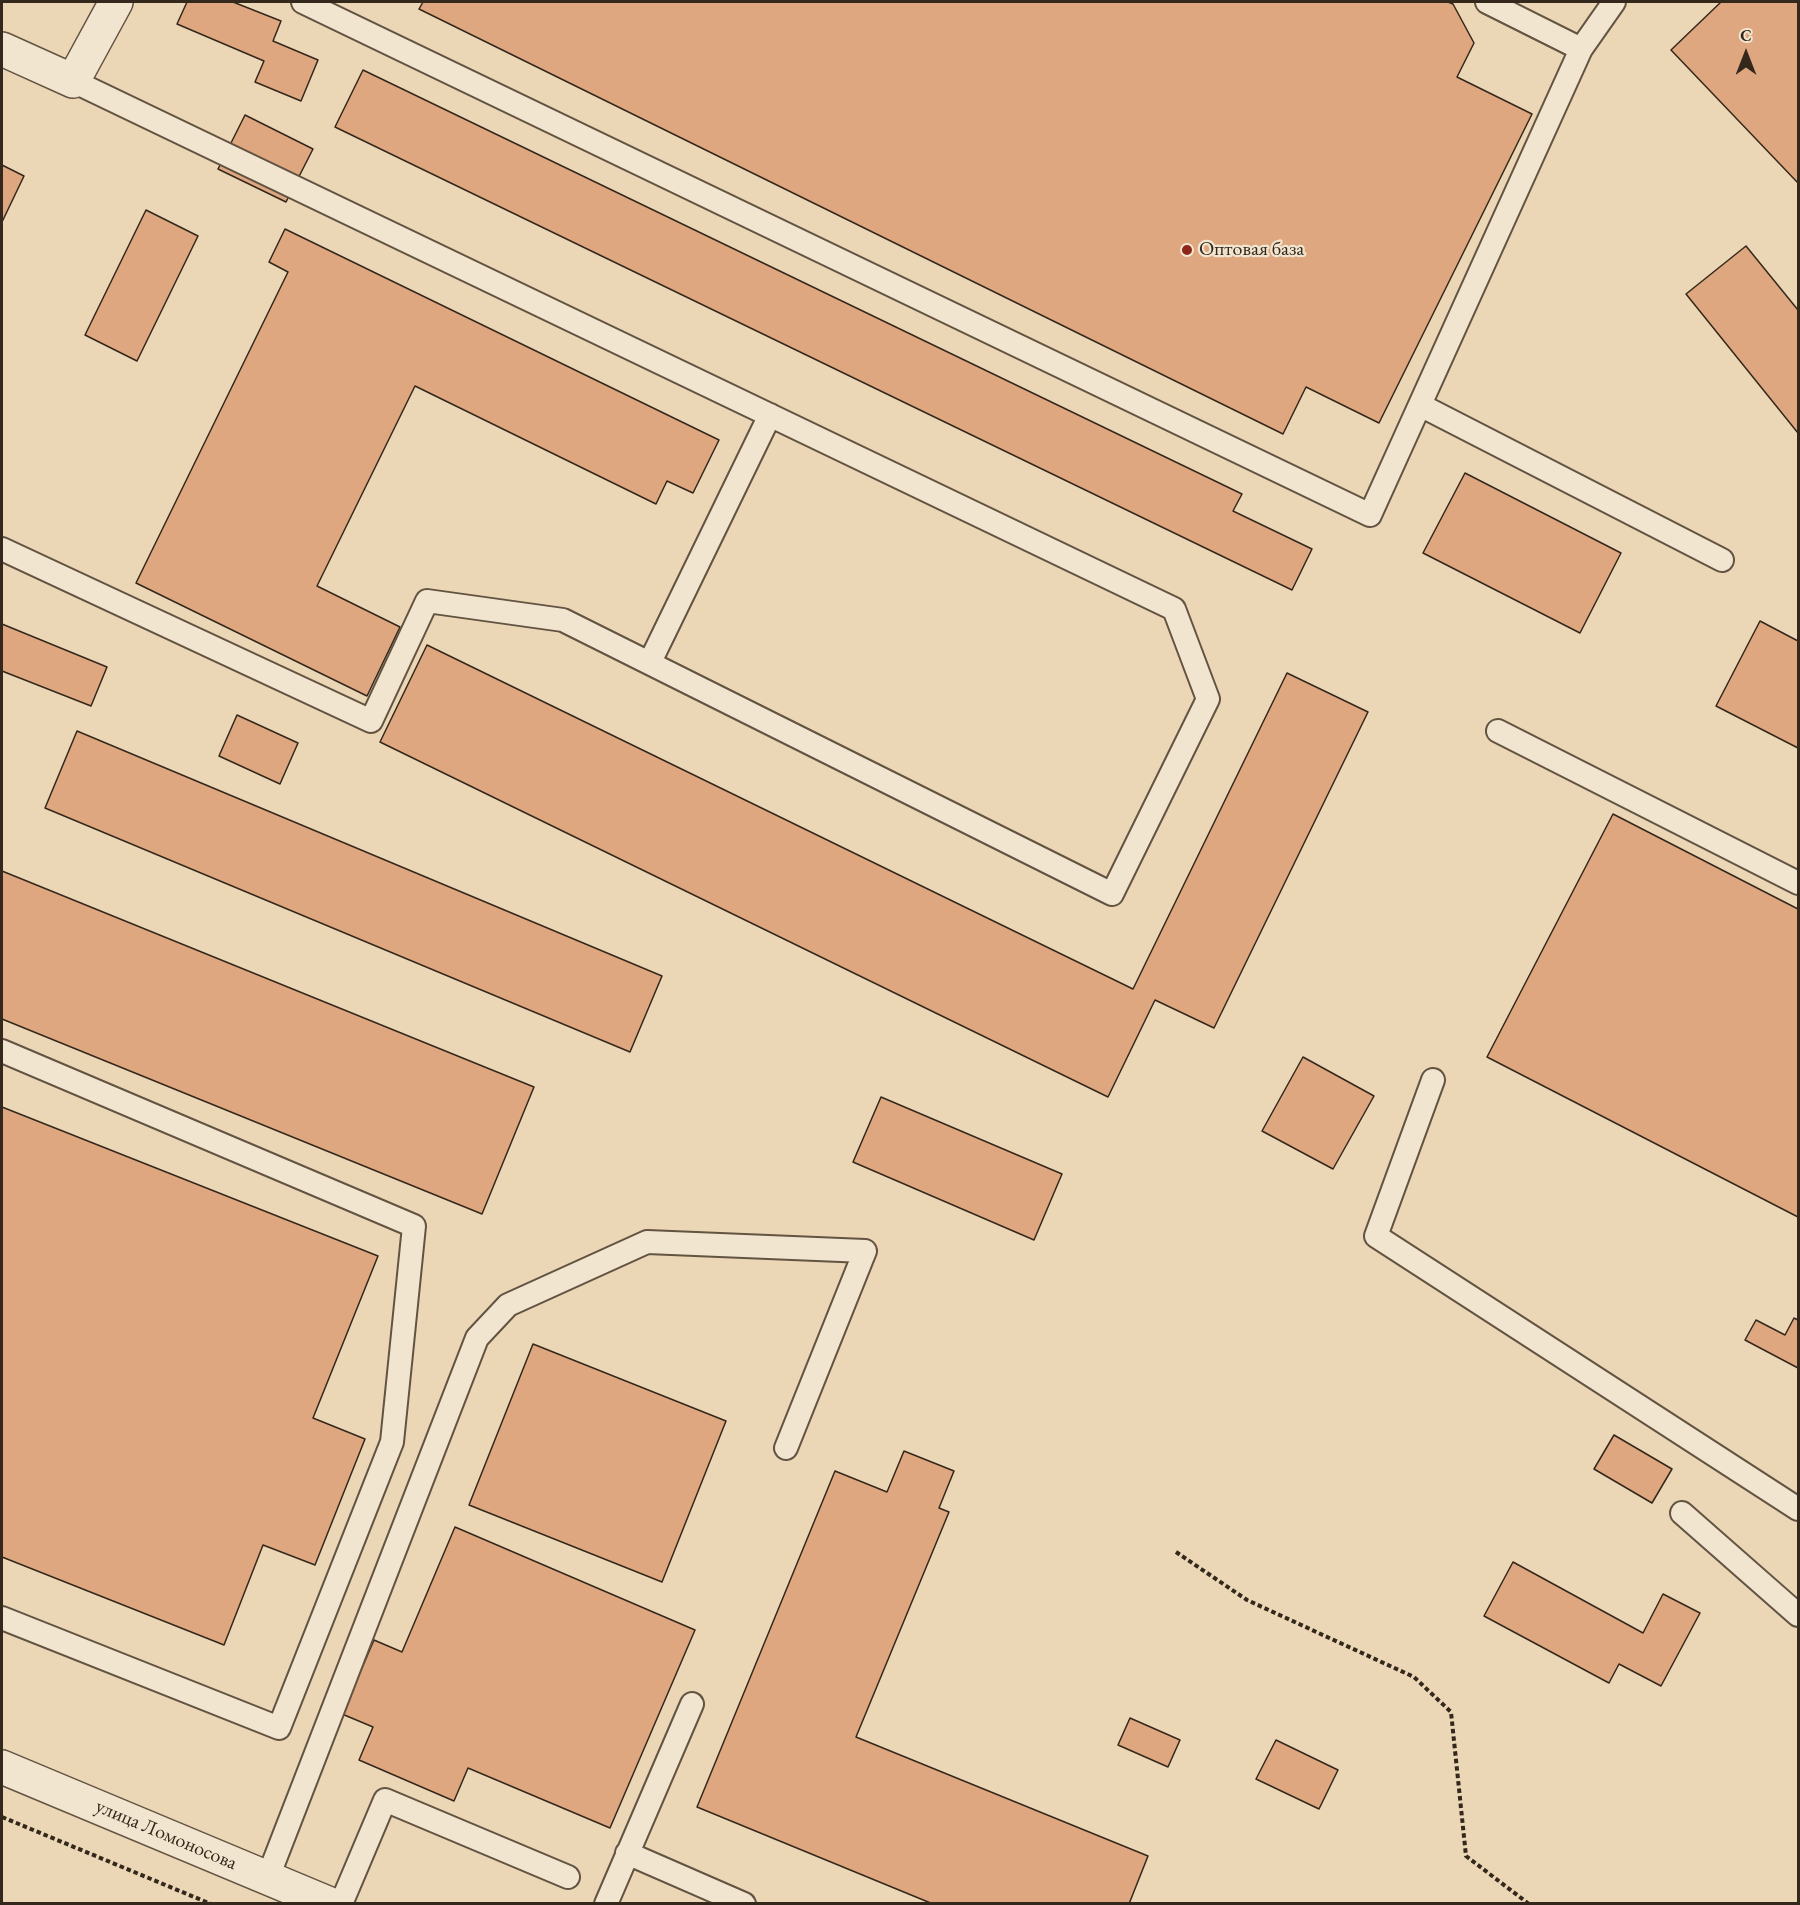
<!DOCTYPE html>
<html>
<head>
<meta charset="utf-8">
<style>
	body { margin:0 }
	#map { position:relative; width:1800px; height:1905px; overflow:hidden; background:#ebd7b5; font-family:"EB Garamond",serif }
	canvas { display:block }
	.frame { position:absolute; inset:0; border:3px solid #34271b; pointer-events:none }
	.north { position:absolute; left:1716px; top:24px; width:60px; height:60px; -webkit-text-stroke:4px #f2e5cf; paint-order:stroke; rotate:0deg; font-size:16px; font-weight:700; line-height:24px; text-align:center; color:#34271b }
	.north::after { content:''; display:block; margin:auto; width:21px; height:27px; background:#34271b; clip-path:polygon(50% 0,100% 100%,50% 72%,0 100%) }
</style>
</head>
<body>
<div id="map">
<canvas width="1800" height="1905"></canvas>
<div class="frame"></div>
<div class="north">С</div>
</div>
<script>
const g = document.querySelector('canvas').getContext('2d');
g.lineJoin = 'round';
function fillPath(path, color) {
  g.fillStyle = color;
  g.fill(path, 'evenodd');
}
function poly(rows) {
  const path = new Path2D();
  for (const r of rows) {
    path.moveTo(r[0], r[1]);
    for (let i = 2; i < r.length; i += 2) path.lineTo(r[i], r[i + 1]);
  }
  return path;
}
function stroke(path, color, width, dash) {
  g.strokeStyle = color;
  g.lineWidth = width;
  g.lineCap = dash ? 'butt' : 'round';
  g.setLineDash(dash || []);
  g.stroke(path);
}
function drawText(font, color, halo, rows, align = 'center') {
  g.font = font + ' "EB Garamond",serif';
  g.lineWidth = 4.5;
  g.setLineDash([]);
  g.textBaseline = 'middle';
  g.strokeStyle = halo;
  g.fillStyle = color;
  for (const [text, x, y, turn = 0] of rows) {
    g.save();
    g.translate(x, y);
    g.rotate((+turn || 0) * Math.PI / 180);
    g.textAlign = isNaN(turn) ? turn : align;
    if (halo) g.strokeText(text, 0, 0);
    g.fillText(text, 0, 0);
    g.restore();
  }
}
const building = poly([
	[187,2,233,2,281,21,273,41,318,60,301,101,255,82,264,61,177,24,187,2],
	[423,2,1448,2,1453,4,1474,43,1457,77,1532,114,1379,423,1306,387,1283,434,419,9,423,2],
	[1721,2,1798,2,1798,183,1671,50,1721,2],
	[363,70,1242,494,1233,511,1312,549,1292,590,335,127,363,70],
	[245,115,313,149,286,202,218,169,245,115],
	[2,165,24,176,2,222,2,165],
	[146,210,198,236,137,361,85,335,146,210],
	[285,229,719,440,693,493,667,481,656,504,415,386,317,586,400,627,367,696,136,583,288,272,269,262,285,229],
	[1746,246,1798,310,1798,433,1686,294,1746,246],
	[1465,473,1621,553,1580,633,1423,553,1465,473],
	[1760,621,1798,641,1798,748,1716,706,1760,621],
	[2,624,107,667,91,706,2,671,2,624],
	[427,645,1133,989,1287,673,1368,712,1214,1028,1155,1000,1108,1097,380,742,427,645],
	[237,715,298,743,280,784,219,756,237,715],
	[77,731,662,976,630,1052,45,808,77,731],
	[1613,814,1798,909,1798,1217,1487,1057,1613,814],
	[2,871,534,1087,482,1214,2,1019,2,871],
	[1303,1057,1374,1096,1333,1169,1262,1131,1303,1057],
	[881,1097,1062,1174,1034,1240,853,1162,881,1097],
	[2,1107,378,1256,313,1418,365,1439,315,1565,263,1545,224,1645,2,1557,2,1107],
	[1794,1318,1798,1320,1798,1368,1745,1340,1756,1320,1785,1335,1794,1318],
	[533,1344,726,1421,662,1582,469,1505,533,1344],
	[1614,1435,1672,1469,1652,1503,1594,1469,1614,1435],
	[904,1451,954,1471,939,1508,949,1512,856,1737,1148,1856,1129,1904,933,1904,697,1807,835,1471,887,1492,904,1451],
	[455,1527,695,1630,610,1828,468,1768,454,1801,359,1760,373,1727,342,1714,374,1640,402,1652,455,1527],
	[1513,1562,1643,1633,1663,1594,1700,1613,1661,1686,1619,1664,1609,1683,1484,1616,1513,1562],
	[1130,1718,1180,1740,1168,1767,1118,1745,1130,1718],
	[1276,1740,1338,1770,1319,1809,1256,1779,1276,1740]
]);
const path = poly([
	[1176,1552,1247,1600,1414,1677,1451,1712,1466,1856,1529,1904],
	[2,1817,211,1904]
]);
const service = poly([
	[303,2,1370,515,1581,49,1487,2],
	[1581,49,1614,2],
	[1420,405,1722,560],
	[2,549,371,721,427,601,563,620,1112,894,1208,699,1174,609,73,81],
	[650,662,770,415],
	[1498,731,1798,883],
	[2,1051,414,1226,392,1442,279,1728,2,1618],
	[1433,1080,1376,1236,1798,1509],
	[1682,1513,1798,1615],
	[627,1853,744,1904],
	[268,1877,477,1338,508,1305,647,1242,865,1251,786,1448],
	[341,1904,385,1800,568,1877],
	[606,1904,692,1704]
]);
const minor = poly([
	[2,49,73,81,116,2],
	[2,1767,330,1904]
]);
const markers = [
	[1187,250,6,"#8f2418"]
];
const poiNames = [
	["Оптовая база",1199,250]
];
const streetNames = [
	["улица Ломоносова",166,1835,23]
];
fillPath(building, '#dea780');
stroke(building, '#34271b', 1.5);
stroke(service, '#625342', 26);
stroke(minor, '#625342', 36);
stroke(path, '#34271b', 4, [4.5, 3]);
stroke(service, '#f2e5cf', 22);
stroke(minor, '#f2e5cf', 33);
for (const [x, y, r, color] of markers) {
  const dot = new Path2D();
  dot.arc(x, y, r, 0, 2 * Math.PI);
  g.fillStyle = color;
  g.fill(dot);
  stroke(dot, '#f2e5cf', 2);
}
drawText('20px', '#34271b', '#f2e5cf', poiNames, 'left');
drawText('20px', '#34271b', '#f2e5cf', streetNames);
</script>
</body>
</html>
